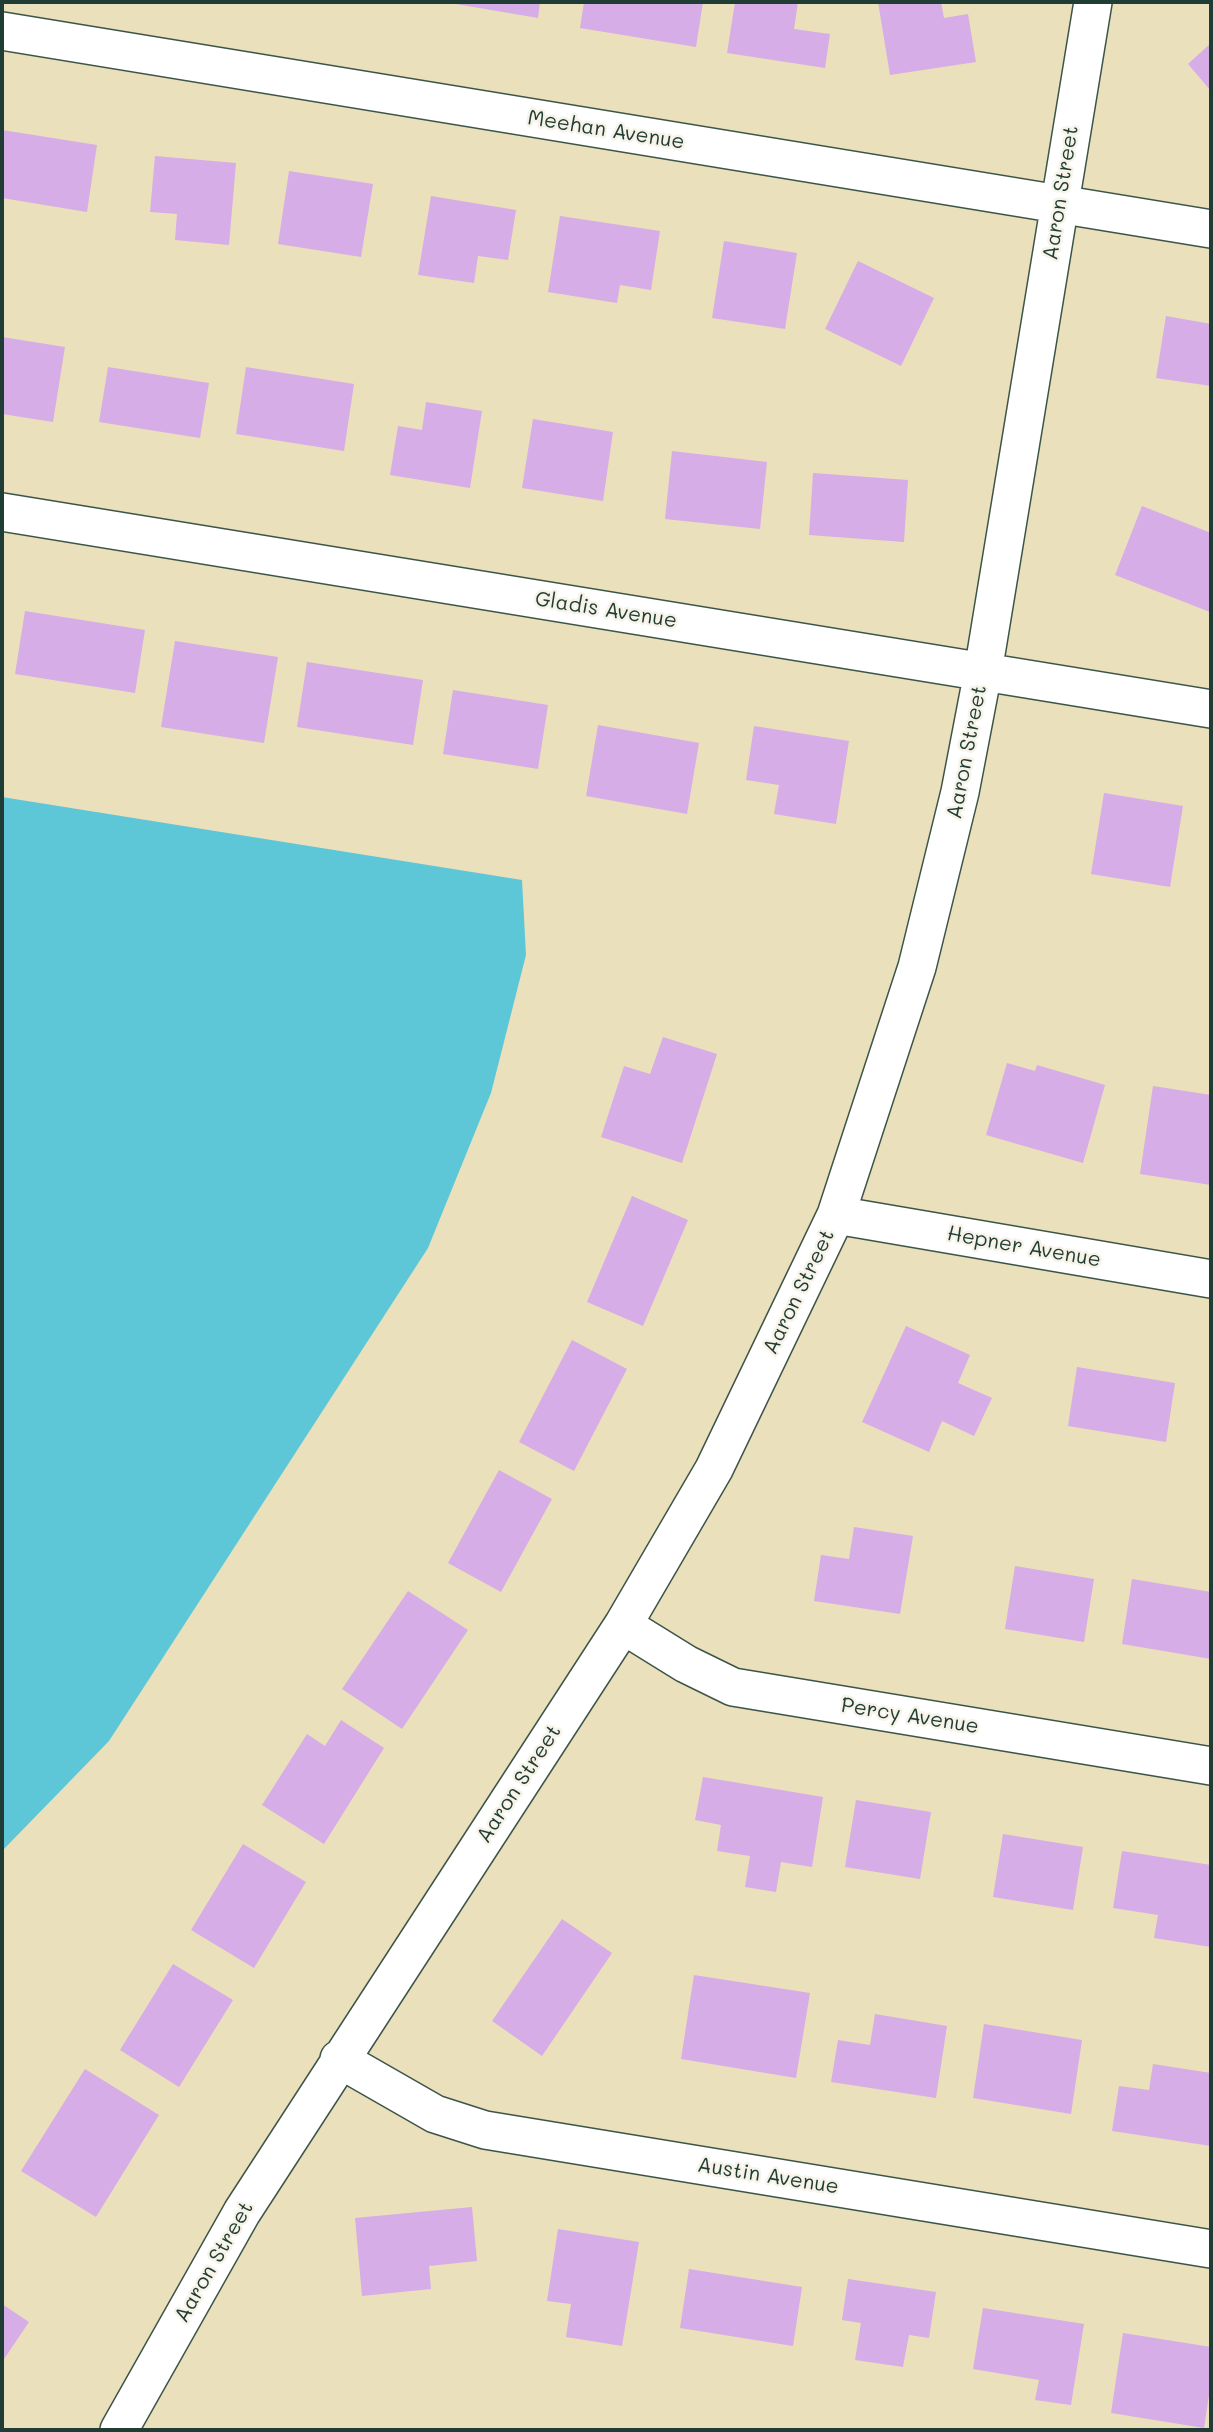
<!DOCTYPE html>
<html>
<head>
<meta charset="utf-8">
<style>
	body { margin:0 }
	#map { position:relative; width:1213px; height:2432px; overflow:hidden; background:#eae0bc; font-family:Mali,sans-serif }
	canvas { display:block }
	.frame { position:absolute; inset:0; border:4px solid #1f3d34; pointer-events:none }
</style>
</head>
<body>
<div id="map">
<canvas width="1213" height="2432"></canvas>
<div class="frame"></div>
</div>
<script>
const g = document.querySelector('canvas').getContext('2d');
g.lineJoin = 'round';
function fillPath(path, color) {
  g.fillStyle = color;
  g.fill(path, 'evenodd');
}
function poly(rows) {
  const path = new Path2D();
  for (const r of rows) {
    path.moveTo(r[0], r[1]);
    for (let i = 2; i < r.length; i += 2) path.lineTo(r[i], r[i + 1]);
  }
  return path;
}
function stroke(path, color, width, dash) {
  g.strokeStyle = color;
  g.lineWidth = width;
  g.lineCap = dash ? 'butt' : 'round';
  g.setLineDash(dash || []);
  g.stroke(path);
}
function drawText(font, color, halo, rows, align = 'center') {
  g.font = font + ' Mali,sans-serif';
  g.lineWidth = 5;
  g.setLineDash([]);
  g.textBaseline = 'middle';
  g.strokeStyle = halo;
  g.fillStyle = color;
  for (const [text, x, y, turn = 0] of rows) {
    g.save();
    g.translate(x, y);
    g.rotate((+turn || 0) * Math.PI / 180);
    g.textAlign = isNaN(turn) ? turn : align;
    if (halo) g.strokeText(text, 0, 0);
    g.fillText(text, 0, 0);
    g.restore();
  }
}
const water = poly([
	[2,797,522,880,526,955,491,1093,428,1248,109,1741,2,1851]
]);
const building = poly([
	[444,2,540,2,538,18],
	[584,2,703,2,696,47,580,28],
	[735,2,798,2,794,29,830,34,825,68,727,53],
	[878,2,941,2,944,18,968,14,976,62,890,75],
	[1211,43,1211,91,1188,64],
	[2,130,97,145,87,212,2,198],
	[155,156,236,163,229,245,175,240,177,214,150,212],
	[289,171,373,184,361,257,278,244],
	[431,196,516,210,508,260,478,256,474,283,418,275],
	[560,216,660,231,651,290,620,285,617,303,548,292],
	[724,241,797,253,785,329,712,318],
	[858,261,934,298,901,366,825,329],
	[1166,316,1211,324,1211,386,1156,378],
	[2,337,65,347,53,422,2,414],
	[108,367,209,383,200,438,99,422],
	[246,367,354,384,344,451,236,434],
	[426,402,482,411,470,488,390,475,398,426,422,430],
	[533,419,613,432,603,501,522,488],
	[672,451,767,462,760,529,665,519],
	[813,473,908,480,904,542,809,535],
	[1142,506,1211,533,1210,612,1115,575],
	[25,611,145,630,135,693,15,674],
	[175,641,278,657,264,743,161,727],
	[307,662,423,680,413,745,297,727],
	[453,690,548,705,538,769,443,754],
	[598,725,699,743,687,814,586,796],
	[754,726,849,741,836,824,774,814,779,785,746,780],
	[1104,793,1183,806,1170,887,1091,874],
	[663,1037,717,1054,682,1163,601,1137,624,1066,650,1074],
	[1007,1063,1035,1071,1037,1065,1105,1085,1083,1163,986,1135],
	[1153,1086,1211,1095,1211,1185,1140,1174],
	[632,1196,688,1220,643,1326,587,1302],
	[906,1326,970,1355,958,1383,992,1398,974,1436,942,1421,929,1452,862,1422],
	[572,1340,627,1369,574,1471,519,1442],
	[1077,1367,1175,1383,1166,1442,1068,1426],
	[499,1470,552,1499,501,1592,448,1563],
	[854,1527,913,1536,900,1614,814,1601,821,1555,849,1559],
	[1015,1566,1094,1579,1084,1642,1005,1629],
	[1132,1579,1211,1592,1211,1659,1122,1644],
	[408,1591,468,1630,402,1729,342,1689],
	[341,1720,384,1748,324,1844,262,1805,307,1734,325,1746],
	[703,1777,823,1797,812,1867,781,1862,776,1892,745,1887,750,1856,717,1851,721,1825,695,1820],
	[856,1800,931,1812,920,1879,845,1867],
	[1003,1834,1083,1847,1073,1910,993,1897],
	[243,1844,306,1882,254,1968,191,1930],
	[1122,1851,1211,1865,1211,1947,1154,1938,1158,1915,1113,1908],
	[562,1919,612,1953,542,2056,492,2021],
	[173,1964,233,2000,179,2087,120,2050],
	[694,1975,810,1993,796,2078,681,2059],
	[875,2014,947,2026,936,2098,831,2082,838,2040,870,2045],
	[984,2024,1082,2040,1071,2114,973,2098],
	[1153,2064,1211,2073,1211,2146,1112,2131,1119,2086,1149,2090],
	[85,2069,159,2115,96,2217,21,2171],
	[472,2207,477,2261,429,2266,431,2289,362,2296,355,2218],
	[558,2229,639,2242,622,2346,566,2337,571,2304,547,2301],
	[689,2269,802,2287,793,2346,680,2328],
	[848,2279,936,2292,929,2338,909,2335,903,2367,855,2360,861,2323,842,2320],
	[2,2304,29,2322,2,2362],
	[983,2308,1084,2324,1071,2405,1035,2400,1039,2380,973,2369],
	[1123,2333,1211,2347,1211,2382,1204,2428,1111,2413]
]);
const minor = poly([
	[2,31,1211,229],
	[2,512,1211,709],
	[836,1215,1211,1279],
	[623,1625,686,1664,733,1687,1211,1766],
	[339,2059,435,2114,485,2130,1211,2249],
	[119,2430,242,2212,623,1625,714,1469,836,1215,917,967,960,792,983,672,1093,2]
]);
const streetNames = [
	["Meehan Avenue",606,130,9],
	["Aaron Street",1061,193,-81],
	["Gladis Avenue",606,610,9],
	["Aaron Street",967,752,-79],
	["Hepner Avenue",1024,1247,10],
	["Aaron Street",799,1292,-64],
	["Percy Avenue",910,1716,9],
	["Aaron Street",519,1784,-57],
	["Austin Avenue",768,2176,9],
	["Aaron Street",214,2262,-60]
];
fillPath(water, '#5dc7d8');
fillPath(building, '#d6ade6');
stroke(minor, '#3d5548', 40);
stroke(minor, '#fff', 37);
drawText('21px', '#1f3d34', '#f7f3e8', streetNames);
</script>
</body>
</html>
